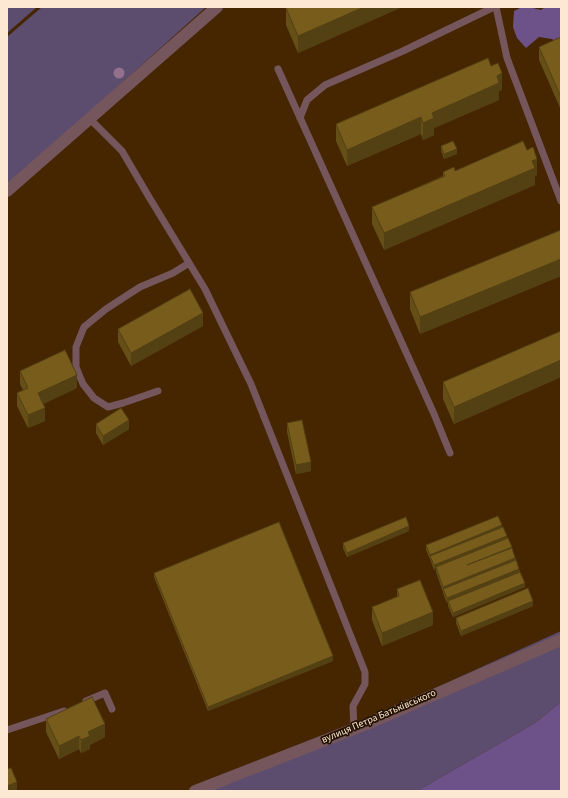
<!DOCTYPE html>
<html>
<head>
<meta charset="utf-8">
<style>
	body { margin:0 }
	#map { position:relative; width:568px; height:798px; overflow:hidden; background:#462600; font-family:"Source Sans 3",sans-serif }
	canvas { display:block }
	.frame { position:absolute; inset:0; border:8px solid #fde8d4; pointer-events:none }
</style>
</head>
<body>
<div id="map">
<canvas width="568" height="798"></canvas>
<div class="frame"></div>
</div>
<script>
const g = document.querySelector('canvas').getContext('2d');
g.lineJoin = 'round';
function fillPath(path, color) {
  g.fillStyle = color;
  g.fill(path, 'evenodd');
}
function poly(rows) {
  const path = new Path2D();
  for (const r of rows) {
    path.moveTo(r[0], r[1]);
    for (let i = 2; i < r.length; i += 2) path.lineTo(r[i], r[i + 1]);
  }
  return path;
}
function stroke(path, color, width, dash) {
  g.strokeStyle = color;
  g.lineWidth = width;
  g.lineCap = dash ? 'butt' : 'round';
  g.setLineDash(dash || []);
  g.stroke(path);
}
function drawText(font, color, halo, rows, align = 'center') {
  g.font = font + ' "Source Sans 3",sans-serif';
  g.lineWidth = 3.5;
  g.setLineDash([]);
  g.textBaseline = 'middle';
  g.strokeStyle = halo;
  g.fillStyle = color;
  for (const [text, x, y, turn = 0] of rows) {
    g.save();
    g.translate(x, y);
    g.rotate((+turn || 0) * Math.PI / 180);
    g.textAlign = isNaN(turn) ? turn : align;
    if (halo) g.strokeText(text, 0, 0);
    g.fillText(text, 0, 0);
    g.restore();
  }
}
const green = poly([
	[7,7,37,7,7,33],
	[42,7,206,7,34,162,7,184,7,37],
	[561,631,561,702,535,723,417,791,208,791]
]);
const forest = poly([
	[522,7,529,7,541,10,545,7,561,7,561,46,552,39,539,37,526,48,517,38,513,27,514,11],
	[561,702,561,791,417,791,535,723]
]);
const service = poly([
	[496,7,507,58,561,201],
	[278,69,434,414,450,453],
	[89,118,122,151,149,197,205,289,251,384,365,672,365,684,353,706,354,729],
	[300,118,307,100,325,85,403,51,494,7],
	[158,391,123,403,108,407,94,398,83,384,76,367,76,347,84,327,106,309,140,287,173,273,189,263],
	[86,701,105,693,112,709],
	[7,730,64,711]
]);
const minor = poly([
	[7,191,217,7],
	[195,791,367,724,561,640]
]);
const trees = [
	[119,73]
];
const wall = poly([
	[288,7,402,7,298,53,286,25,286,8],
	[561,37,561,110,539,60,539,47],
	[491,66,502,90,499,91,499,100,434,128,434,135,423,140,421,134,347,166,336,141,336,124],
	[441,146,457,154,444,159,441,150],
	[455,171,537,175,535,176,535,185,384,250,372,224,372,207,443,176,443,172],
	[561,230,561,276,420,334,410,309,410,292],
	[203,326,131,366,118,342,118,329],
	[561,331,561,377,454,424,443,399,443,382],
	[20,371,77,388,43,404,45,421,28,428,17,406,17,393,23,390,20,384],
	[287,423,311,471,296,474,287,432],
	[96,424,129,429,103,445,96,433],
	[502,527,507,538,512,548,525,587,453,617,448,606,448,602,447,603,443,593,443,592,436,572,436,569,434,570,430,559,426,550,426,545],
	[409,531,347,557,343,548,343,543],
	[154,573,333,661,208,711,154,577],
	[397,589,433,625,382,646,372,620,372,607,397,597],
	[533,606,461,636,456,623,456,618],
	[46,719,105,737,90,745,90,749,81,753,79,749,59,759,46,732]
]);
const shadedWall = poly([
	[364,7,402,7,298,53,298,36],
	[502,73,502,90,499,91,499,100,434,128,434,135,423,140,423,123,432,113],
	[421,117,421,134,347,166,347,150],
	[457,149,457,154,444,159,444,154],
	[537,159,537,175,535,176,535,185,384,250,384,233],
	[561,259,561,276,420,334,420,317],
	[203,313,203,326,131,366,131,353],
	[561,360,561,377,454,424,454,407],
	[77,375,77,388,38,406,38,393],
	[45,408,45,421,28,428,28,415],
	[129,420,129,429,103,445,103,436],
	[311,462,311,471,296,474,296,465],
	[502,525,502,530,430,556,430,559,430,555],
	[409,526,409,531,347,557,347,553],
	[507,536,507,541,436,567,436,569,434,570,434,565],
	[515,558,515,562,443,589,443,592,443,587],
	[519,569,519,574,447,603,447,598],
	[525,583,525,587,453,617,453,613],
	[533,601,533,606,461,636,461,631],
	[433,612,433,625,382,646,382,633],
	[333,656,333,661,208,711,208,707],
	[105,724,105,737,90,745,90,749,81,753,81,740,88,732],
	[79,736,79,749,59,759,59,746],
	[17,782,17,791,7,791,7,786]
]);
const building = poly([
	[288,7,364,7,298,36,286,8,288,7],
	[561,37,561,97,539,47,561,37],
	[488,58,491,66,498,63,502,73,497,76,499,83,432,113,434,118,423,123,421,117,347,150,336,124,488,58],
	[453,141,457,149,444,154,441,146,453,141],
	[523,141,527,150,533,147,537,159,532,161,535,168,384,233,372,207,445,176,443,172,454,167,455,171,523,141],
	[561,230,561,259,420,317,410,292,561,230],
	[190,289,203,313,131,353,118,329,190,289],
	[561,331,561,360,454,407,443,382,561,331],
	[65,350,77,375,38,393,45,408,28,415,17,393,28,388,20,371,65,350],
	[121,408,129,420,103,436,96,424,121,408],
	[302,420,311,462,296,465,287,423,302,420],
	[498,516,502,525,430,555,426,545,498,516],
	[406,517,409,526,347,553,343,543,406,517],
	[279,522,333,656,208,707,154,573,279,522],
	[503,527,507,536,434,565,430,556,503,527],
	[508,538,512,547,467,565,512,548,515,558,443,587,436,567,508,538],
	[516,560,519,569,447,598,443,589,516,560],
	[520,572,525,583,453,613,448,601,520,572],
	[420,580,433,612,382,633,372,607,399,596,397,589,420,580],
	[528,588,533,601,461,631,456,618,528,588],
	[92,697,105,724,88,732,90,736,81,740,79,736,59,746,46,719,92,697],
	[11,768,17,782,7,786,7,769,11,768]
]);
const streetNames = [
	["вулиця Петра Батьківського",379,717,-23]
];
fillPath(green, '#5c4c6d');
fillPath(forest, '#6c5288');
stroke(service, '#74565c', 7);
stroke(minor, '#74565c', 12);
g.fillStyle = '#93708b';
for (const [x, y] of trees) {
  g.beginPath();
  g.arc(x, y, 5.5, 0, 2 * Math.PI);
  g.fill();
}
fillPath(wall, '#664f17');
fillPath(shadedWall, '#534013');
fillPath(building, '#775c1b');
stroke(building, '#534013', 1);
drawText('10px', '#fde8d4', '#241201', streetNames);
</script>
</body>
</html>
